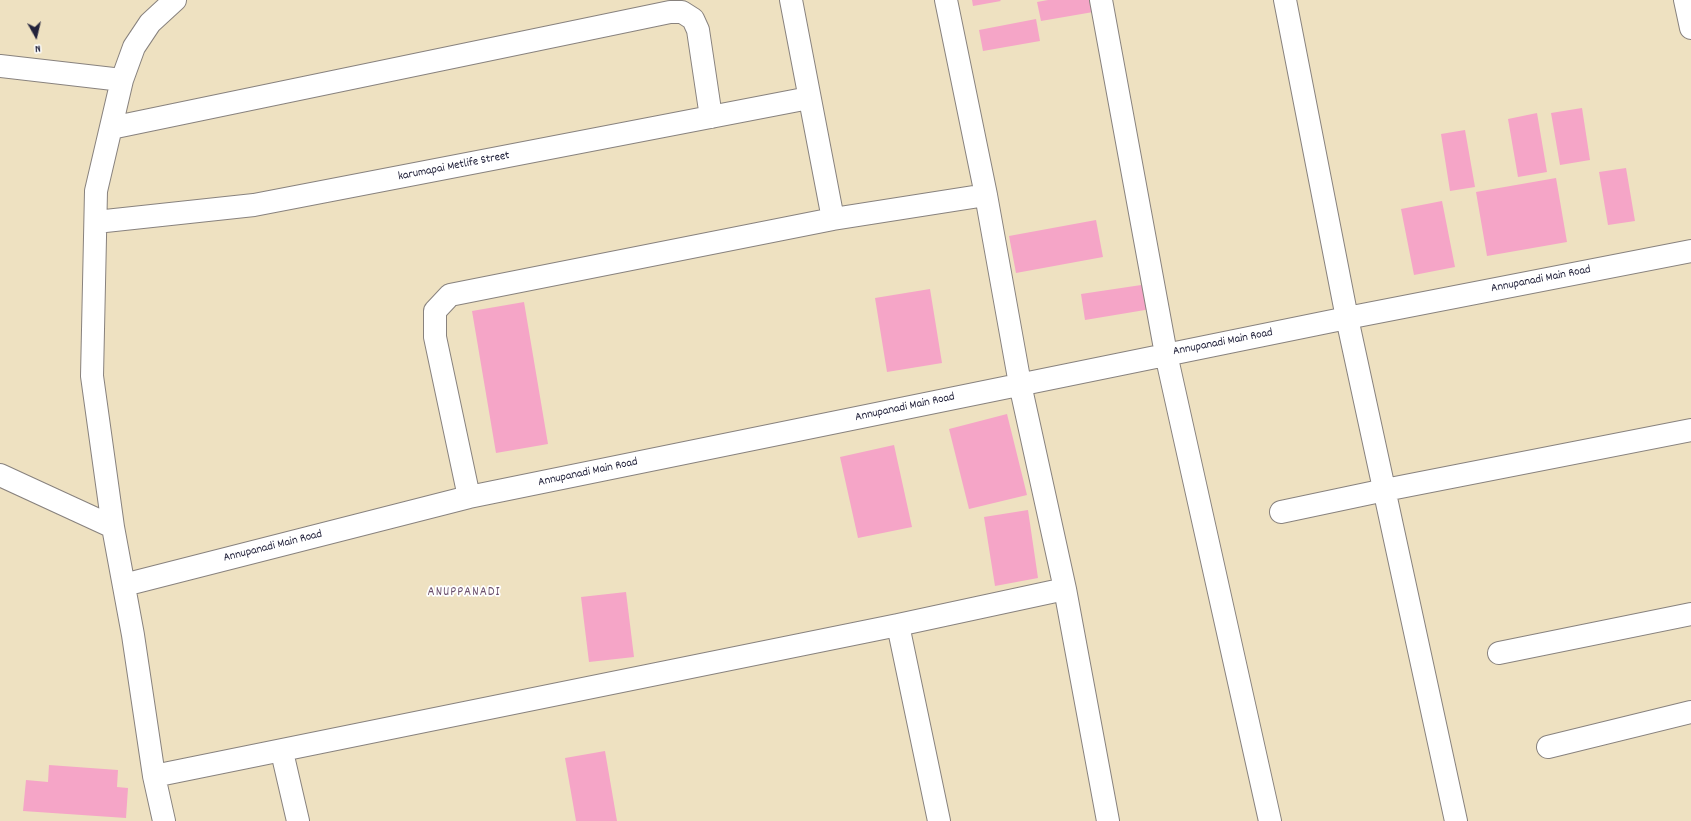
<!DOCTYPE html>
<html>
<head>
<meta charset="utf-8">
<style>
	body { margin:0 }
	#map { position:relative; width:1691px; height:821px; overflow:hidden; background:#eee1c1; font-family:Dekko,sans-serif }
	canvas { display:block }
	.north { position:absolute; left:16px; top:16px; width:40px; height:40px; -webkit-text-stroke:3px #fff; paint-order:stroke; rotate:172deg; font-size:11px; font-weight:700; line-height:16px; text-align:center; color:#22223b }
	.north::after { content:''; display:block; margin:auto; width:14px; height:18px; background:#22223b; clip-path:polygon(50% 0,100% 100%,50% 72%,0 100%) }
</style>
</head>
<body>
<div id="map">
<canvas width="1691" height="821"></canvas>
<div class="north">N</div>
</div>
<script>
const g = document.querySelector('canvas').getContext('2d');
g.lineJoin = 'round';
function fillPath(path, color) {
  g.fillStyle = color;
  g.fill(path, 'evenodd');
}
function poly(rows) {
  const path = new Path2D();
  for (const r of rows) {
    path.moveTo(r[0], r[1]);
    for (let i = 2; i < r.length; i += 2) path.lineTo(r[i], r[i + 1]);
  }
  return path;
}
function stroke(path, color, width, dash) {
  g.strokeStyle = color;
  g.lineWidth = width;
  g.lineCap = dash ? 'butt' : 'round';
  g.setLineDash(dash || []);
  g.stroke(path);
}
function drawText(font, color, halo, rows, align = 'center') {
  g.font = font + ' Dekko,sans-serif';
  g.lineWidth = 3.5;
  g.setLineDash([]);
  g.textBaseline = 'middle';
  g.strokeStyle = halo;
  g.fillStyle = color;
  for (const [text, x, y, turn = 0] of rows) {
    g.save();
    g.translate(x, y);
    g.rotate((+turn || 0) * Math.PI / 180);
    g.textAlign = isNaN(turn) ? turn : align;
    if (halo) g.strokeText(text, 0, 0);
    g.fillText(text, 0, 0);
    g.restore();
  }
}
const building = poly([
	[972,0,1000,0,1001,1,973,6],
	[1048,0,1098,0,1099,11,1041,21,1037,2],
	[1036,19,1040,41,983,51,979,30],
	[1582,108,1590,160,1560,165,1551,113],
	[1537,113,1547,172,1518,177,1508,119],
	[1465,130,1475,187,1450,191,1441,134],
	[1626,168,1635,221,1608,225,1599,172],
	[1556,178,1567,242,1487,256,1476,192],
	[1442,201,1455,267,1414,275,1401,209],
	[1096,220,1103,257,1016,273,1009,236],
	[1148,284,1151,309,1085,320,1081,294],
	[930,289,942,363,887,372,875,298],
	[524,302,548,444,496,453,472,311],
	[1007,414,1027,495,969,509,949,429],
	[894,445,912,527,858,538,840,457],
	[1028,510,1038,578,995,586,984,517],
	[626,592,634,657,589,662,581,597],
	[605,751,617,821,576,821,565,758],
	[49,765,118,770,117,787,128,788,126,818,23,811,26,780,48,782]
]);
const minor = poly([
	[791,0,833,219],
	[946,0,986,195,1020,384,1065,589,1108,821],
	[1101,0,1166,354,1270,821],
	[1285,0,1347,318,1456,821],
	[1685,0,1691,28],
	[0,66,122,80],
	[111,128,670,12,682,12,693,19,698,30,711,117],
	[96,222,254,205,809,98],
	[0,475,113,527],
	[469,497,435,337,435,311,450,295,833,219,986,195],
	[1281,512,1385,490,1691,430],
	[124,585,469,497,1347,318,1691,251],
	[898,625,939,821],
	[1499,653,1691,614],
	[1548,747,1691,712],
	[282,752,298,821],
	[154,776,898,625,1065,589],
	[164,821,154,776,133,635,113,527,92,376,96,191,122,80,134,47,150,23,175,0]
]);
const streetNames = [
	["karumapai Metlife Street",454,167,-11],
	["Annupanadi Main Road",1541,280,-11],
	["Annupanadi Main Road",1223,343,-11],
	["Annupanadi Main Road",905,408,-12],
	["Annupanadi Main Road",588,473,-12],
	["Annupanadi Main Road",273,547,-14]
];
const neighbourhoodNames = [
	["ANUPPANADI",464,593]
];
fillPath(building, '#f5a5c7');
stroke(minor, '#88827e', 24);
stroke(minor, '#fff', 22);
drawText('12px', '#22223b', '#fff', streetNames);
g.letterSpacing = '1px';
drawText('13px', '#6c506c', '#fff', neighbourhoodNames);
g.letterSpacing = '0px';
</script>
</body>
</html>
